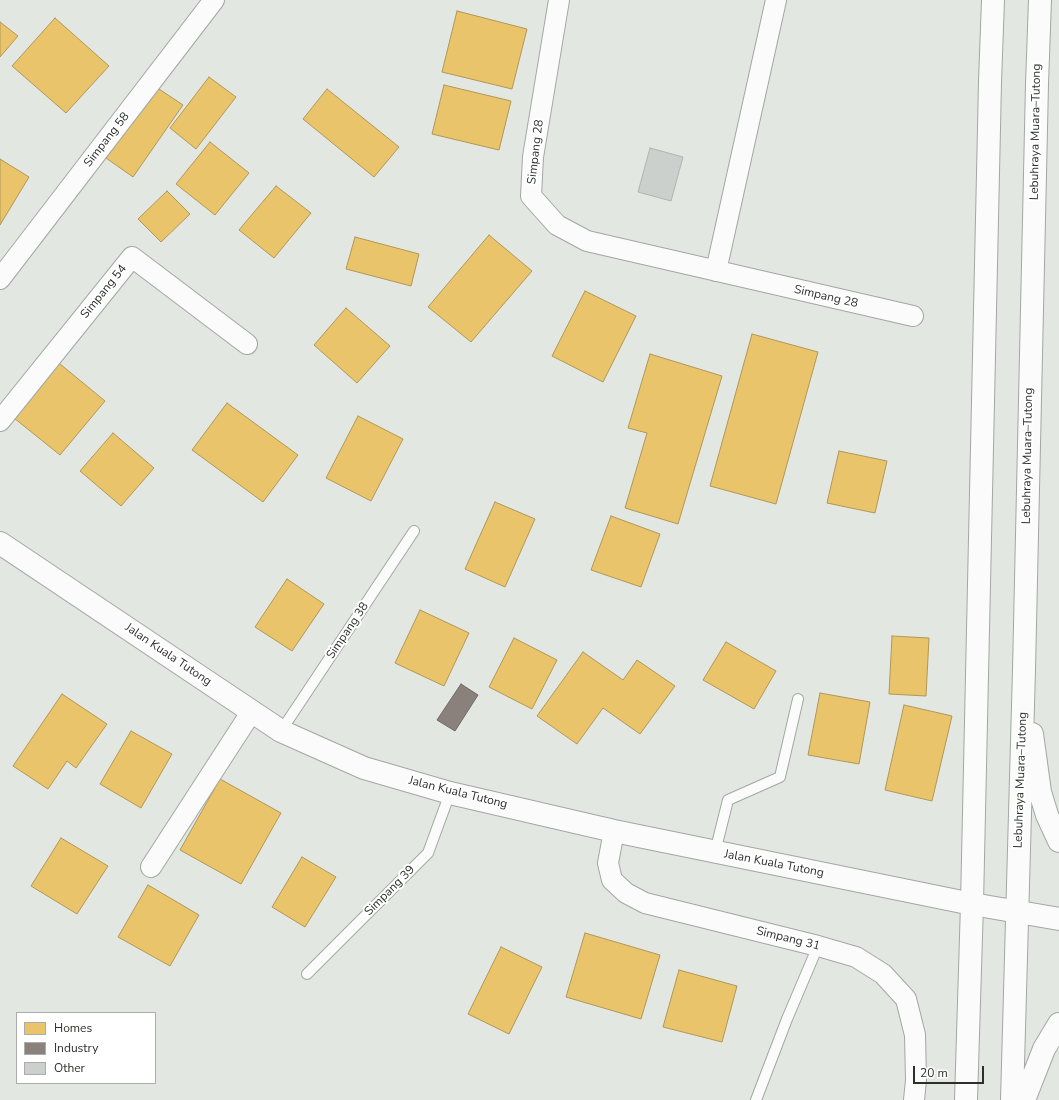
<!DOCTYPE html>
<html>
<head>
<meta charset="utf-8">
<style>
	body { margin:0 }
	#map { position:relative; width:1059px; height:1100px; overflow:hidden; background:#e2e7e2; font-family:"Nunito Sans",sans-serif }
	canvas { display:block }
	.legend { position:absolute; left:16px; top:1012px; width:140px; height:72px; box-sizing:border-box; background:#fff; border:1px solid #abacab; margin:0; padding:5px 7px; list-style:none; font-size:12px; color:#2c2f2c }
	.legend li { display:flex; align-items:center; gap:8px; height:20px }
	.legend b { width:20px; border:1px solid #abacab }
	.scale { position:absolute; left:913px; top:1066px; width:71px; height:18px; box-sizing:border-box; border:2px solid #2c2f2c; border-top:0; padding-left:5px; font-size:12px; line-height:14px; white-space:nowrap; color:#2c2f2c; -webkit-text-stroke:3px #fff; paint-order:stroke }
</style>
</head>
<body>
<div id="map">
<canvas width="1059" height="1100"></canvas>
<ul class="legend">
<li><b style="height:11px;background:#e9c46a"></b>Homes</li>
<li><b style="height:11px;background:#8a817c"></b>Industry</li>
<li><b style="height:11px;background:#ccd0cd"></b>Other</li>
</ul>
<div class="scale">20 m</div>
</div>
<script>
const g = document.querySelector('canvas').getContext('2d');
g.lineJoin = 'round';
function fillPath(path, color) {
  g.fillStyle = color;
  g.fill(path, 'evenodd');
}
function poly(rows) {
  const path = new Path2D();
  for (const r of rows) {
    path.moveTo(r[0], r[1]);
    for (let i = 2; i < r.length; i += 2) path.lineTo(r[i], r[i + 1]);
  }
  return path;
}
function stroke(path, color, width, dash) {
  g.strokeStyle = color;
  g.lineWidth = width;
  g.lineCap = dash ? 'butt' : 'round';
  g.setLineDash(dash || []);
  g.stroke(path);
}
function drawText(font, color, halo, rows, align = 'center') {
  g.font = font + ' "Nunito Sans",sans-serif';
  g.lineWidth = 4;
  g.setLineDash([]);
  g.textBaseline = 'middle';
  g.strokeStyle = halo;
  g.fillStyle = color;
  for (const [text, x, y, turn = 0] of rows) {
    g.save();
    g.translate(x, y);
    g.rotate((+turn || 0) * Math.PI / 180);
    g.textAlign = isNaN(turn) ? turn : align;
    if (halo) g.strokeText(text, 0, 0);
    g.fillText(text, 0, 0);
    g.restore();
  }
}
const homes = poly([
	[457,11,527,29,512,89,442,72,457,11],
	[55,18,109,66,66,113,12,66,55,18],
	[0,22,18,36,0,57,0,22],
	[209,77,236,97,196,149,170,128,209,77],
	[444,85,511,101,499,150,432,134,444,85],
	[156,87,183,105,133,177,106,158,156,87],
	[327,89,399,147,374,177,303,119,327,89],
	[210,142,249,173,215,215,176,184,210,142],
	[0,159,29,177,0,225,0,159],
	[276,186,311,213,274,258,239,230,276,186],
	[167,191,190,214,161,242,138,219,167,191],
	[489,235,532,271,471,342,428,307,489,235],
	[355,237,419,254,411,286,346,269,355,237],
	[585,291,636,316,603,382,552,356,585,291],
	[346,308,390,346,357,383,314,345,346,308],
	[752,334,818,352,776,504,710,486,752,334],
	[650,354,722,376,678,524,625,508,647,433,628,428,650,354],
	[54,359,105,401,60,455,9,414,54,359],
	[227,403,298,455,263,502,192,450,227,403],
	[358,416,403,439,371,501,326,478,358,416],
	[113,433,154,468,121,506,80,471,113,433],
	[839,451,887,461,875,513,827,503,839,451],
	[495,502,535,519,505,587,465,569,495,502],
	[611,516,660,534,641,587,591,570,611,516],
	[287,579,324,604,292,651,255,627,287,579],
	[420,610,469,633,444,686,395,663,420,610],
	[892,636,929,638,926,696,889,694,892,636],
	[514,638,557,660,532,709,489,687,514,638],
	[726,642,776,671,754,709,703,680,726,642],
	[583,652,623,680,637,660,675,686,640,734,603,708,577,744,537,716,583,652],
	[820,693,870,702,859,764,808,755,820,693],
	[62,694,107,724,76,768,67,761,48,789,13,766,62,694],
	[904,705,952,716,932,801,885,790,904,705],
	[131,731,172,754,141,808,100,784,131,731],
	[220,779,281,813,241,884,180,850,220,779],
	[61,838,108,866,77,914,31,886,61,838],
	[302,857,336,877,305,927,272,907,302,857],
	[148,885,199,915,170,966,118,937,148,885],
	[585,933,660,955,641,1019,566,997,585,933],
	[501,947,542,967,509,1034,468,1014,501,947],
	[679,970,737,986,722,1042,663,1027,679,970]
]);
const industry = poly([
	[461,684,478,695,455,731,437,720,461,684]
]);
const building = poly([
	[650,148,683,157,671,201,638,192,650,148]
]);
const lane = poly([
	[281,731,414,531],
	[715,852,728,800,780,777,798,699],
	[307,974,428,853,450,793],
	[756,1100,787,1019,818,946]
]);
const street = poly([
	[559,0,533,157,531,196,557,225,587,241,913,316],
	[716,271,776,0],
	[0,279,214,0],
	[0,421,132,257,247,344],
	[614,831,608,863,612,880,626,893,645,903,818,946,856,957,883,974,906,999,915,1035,916,1080,914,1100],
	[151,867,252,711]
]);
const secondary = poly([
	[0,543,281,731,364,768,450,793,614,831,972,904]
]);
const primary = poly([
	[972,904,1059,919]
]);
const highway = poly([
	[1032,734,1040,792,1047,815,1059,841],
	[966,1100,972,904,990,82,993,0],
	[1012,1100,1024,670,1037,84,1040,0],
	[1024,1100,1044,1049,1059,1024]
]);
const streetNames = [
	["Lebuhraya Muara–Tutong",1036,132,-89],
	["Simpang 58",107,140,-52],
	["Simpang 28",536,152,-83],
	["Simpang 54",104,292,-51],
	["Simpang 28",826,297,13],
	["Lebuhraya Muara–Tutong",1028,456,-89],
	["Simpang 38",348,631,-56],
	["Jalan Kuala Tutong",168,655,34],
	["Lebuhraya Muara–Tutong",1021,780,-88],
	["Jalan Kuala Tutong",458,793,14],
	["Jalan Kuala Tutong",774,864,11],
	["Simpang 39",390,891,-45],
	["Simpang 31",788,939,14]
];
fillPath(homes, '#e9c46a');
stroke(homes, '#b09757', 1);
fillPath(industry, '#8a817c');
stroke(industry, '#6e6864', 1);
fillPath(building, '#ccd0cd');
stroke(building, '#b0b4b1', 1);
stroke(lane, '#a3a7a3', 12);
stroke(street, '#a3a7a3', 22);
stroke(secondary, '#a3a7a3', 24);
stroke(primary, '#a3a7a3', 24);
stroke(highway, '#a3a7a3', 24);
stroke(lane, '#fbfbfb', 10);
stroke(street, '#fbfbfb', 20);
stroke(secondary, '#fbfbfb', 22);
stroke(primary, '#fbfbfb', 22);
stroke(highway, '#fbfbfb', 22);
drawText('12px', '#2c2f2c', '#fff', streetNames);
</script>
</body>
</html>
